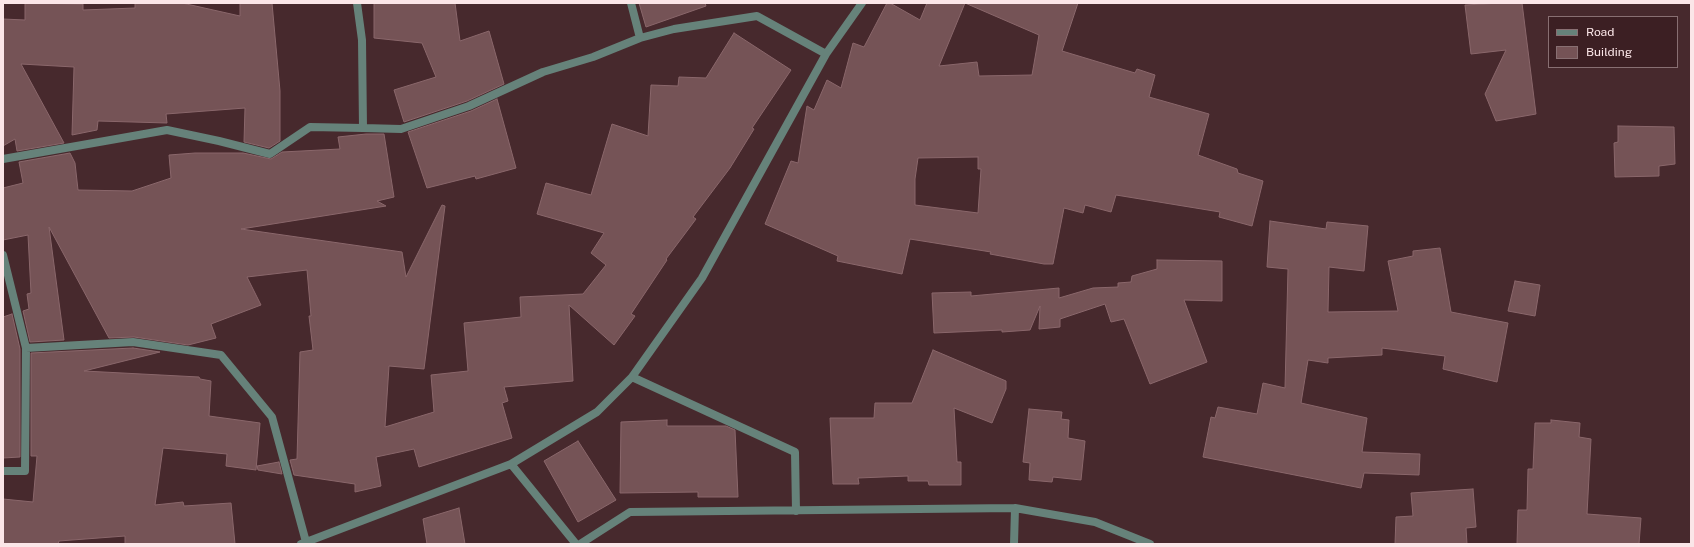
<!DOCTYPE html>
<html>
<head>
<meta charset="utf-8">
<style>
	body { margin:0 }
	#map { position:relative; width:1694px; height:547px; overflow:hidden; background:#47292d; font-family:"Public Sans",sans-serif }
	canvas { display:block }
	.frame { position:absolute; inset:0; border:4px solid #fbe6e8; pointer-events:none }
	.legend { position:absolute; left:1548px; top:16px; width:130px; height:52px; box-sizing:border-box; background:#3c1f23; border:1px solid #886f72; margin:0; padding:5px 7px; list-style:none; font-size:12px; color:#fbe6e8 }
	.legend li { display:flex; align-items:center; gap:8px; height:20px }
	.legend b { width:20px; border:1px solid #886f72 }
</style>
</head>
<body>
<div id="map">
<canvas width="1694" height="547"></canvas>
<div class="frame"></div>
<ul class="legend">
<li><b style="height:5px;background:#66827a"></b>Road</li>
<li><b style="height:11px;background:#755356"></b>Building</li>
</ul>
</div>
<script>
const g = document.querySelector('canvas').getContext('2d');
g.lineJoin = 'round';
function fillPath(path, color) {
  g.fillStyle = color;
  g.fill(path, 'evenodd');
}
function poly(rows) {
  const path = new Path2D();
  for (const r of rows) {
    path.moveTo(r[0], r[1]);
    for (let i = 2; i < r.length; i += 2) path.lineTo(r[i], r[i + 1]);
  }
  return path;
}
function stroke(path, color, width, dash) {
  g.strokeStyle = color;
  g.lineWidth = width;
  g.lineCap = dash ? 'butt' : 'round';
  g.setLineDash(dash || []);
  g.stroke(path);
}
const building = poly([
	[25,3,83,4,83,10,135,8,135,3,182,3,240,16,240,3,272,3,280,91,280,141,269,148,244,142,245,108,166,114,167,123,98,121,97,130,72,135,74,67,21,64,64,143,17,151,15,139,3,146,3,19,25,20,25,3],
	[374,3,455,3,460,41,489,31,504,84,467,101,404,122,394,90,436,77,422,43,374,38,374,3],
	[639,3,705,3,706,6,646,27,639,3],
	[887,3,890,3,920,20,927,3,1078,3,1062,51,1135,73,1137,69,1155,75,1149,97,1209,114,1198,155,1237,169,1238,173,1263,181,1252,226,1219,217,1220,212,1116,195,1111,212,1085,205,1083,213,1064,208,1053,264,1044,264,990,254,991,252,910,239,902,274,837,261,838,256,765,224,791,161,798,163,807,106,814,110,827,80,841,88,853,43,864,47,887,3],
	[965,3,1039,35,1032,75,979,76,977,62,939,66,965,3],
	[978,157,978,169,981,169,978,213,915,205,915,179,918,158,978,157],
	[1501,3,1522,3,1536,114,1496,121,1485,94,1506,50,1471,54,1465,5,1501,3],
	[734,33,791,70,752,128,754,129,730,168,693,217,696,219,666,259,667,260,631,314,635,316,614,345,569,305,573,381,504,387,508,401,502,403,512,438,419,467,414,449,376,457,381,486,355,492,355,484,294,475,290,460,297,459,300,352,313,350,309,316,311,316,307,270,247,277,261,305,211,324,216,338,188,345,134,337,109,338,49,227,64,340,30,342,23,311,29,309,27,294,31,293,28,235,3,240,3,188,23,183,19,162,70,153,75,163,78,190,132,191,171,178,169,155,195,153,243,153,271,159,282,152,340,149,338,137,366,134,384,134,394,197,377,201,386,206,241,229,402,252,406,277,442,205,445,206,424,369,389,366,385,427,434,412,431,375,468,371,464,323,521,317,520,297,583,294,606,265,591,253,604,233,537,214,546,183,591,195,612,124,648,136,651,85,678,86,679,77,706,78,734,33],
	[497,99,516,168,476,179,475,176,427,188,408,132,471,111,497,99],
	[1618,126,1674,127,1675,164,1659,166,1659,176,1615,177,1614,143,1618,142,1618,126],
	[1270,221,1326,229,1327,222,1368,226,1364,271,1329,267,1328,312,1398,311,1388,261,1413,256,1413,251,1440,248,1451,312,1508,323,1497,382,1443,369,1445,356,1382,348,1382,355,1328,358,1328,363,1308,360,1301,403,1367,418,1362,452,1420,454,1419,475,1364,473,1361,488,1203,457,1211,417,1215,418,1218,407,1257,414,1263,383,1285,388,1288,269,1267,267,1270,221],
	[1157,260,1222,261,1222,301,1184,300,1207,362,1150,384,1124,319,1111,322,1105,304,1060,319,1060,327,1039,329,1040,306,1030,330,1002,332,1002,330,934,333,932,293,971,292,971,296,1059,288,1059,298,1093,288,1118,287,1118,283,1131,282,1132,276,1157,269,1157,260],
	[1515,281,1540,285,1535,316,1508,311,1515,281],
	[12,314,20,349,20,457,3,458,3,317,12,314],
	[133,348,160,352,84,371,199,377,200,379,211,381,209,416,260,423,256,470,226,466,227,454,163,448,155,505,183,502,184,506,231,503,235,544,125,544,125,536,59,541,58,544,3,544,3,499,33,502,37,456,31,456,31,353,133,348],
	[933,350,1006,381,1006,389,992,423,954,408,957,462,961,462,961,485,929,485,928,481,908,481,908,476,858,478,859,484,833,484,830,418,874,418,875,403,912,403,933,350],
	[1029,409,1062,412,1061,419,1069,420,1068,438,1085,441,1081,480,1053,477,1052,482,1029,480,1030,463,1023,462,1029,409],
	[667,420,667,426,726,426,735,430,738,497,698,497,698,492,620,493,621,422,667,420],
	[1551,420,1580,423,1579,437,1591,439,1587,514,1641,518,1639,544,1517,544,1518,510,1527,510,1528,469,1533,469,1535,423,1551,423,1551,420],
	[578,441,616,500,578,522,544,461,578,441],
	[279,462,282,474,258,470,257,466,279,462],
	[1473,489,1476,527,1466,528,1467,544,1395,544,1396,517,1413,516,1411,493,1473,489],
	[459,508,465,544,427,544,423,519,459,508]
]);
const minor = poly([
	[631,3,640,38],
	[363,128,401,129,469,106,543,72,593,57,640,38,674,29,757,16,826,54],
	[3,159,167,130,219,141,270,154,310,127,363,128,362,40,357,3],
	[3,255,26,348,25,471,3,471],
	[26,348,133,342,221,355,272,417,306,542],
	[632,377,795,452,796,511],
	[511,464,576,544],
	[301,544,511,464,597,412,632,377,702,278,826,54,862,3],
	[580,544,630,512,1015,508,1095,522,1150,544],
	[1014,544,1015,508]
]);
fillPath(building, '#755356');
stroke(building, '#8a676b', 1);
stroke(minor, '#66827a', 8);
</script>
</body>
</html>
